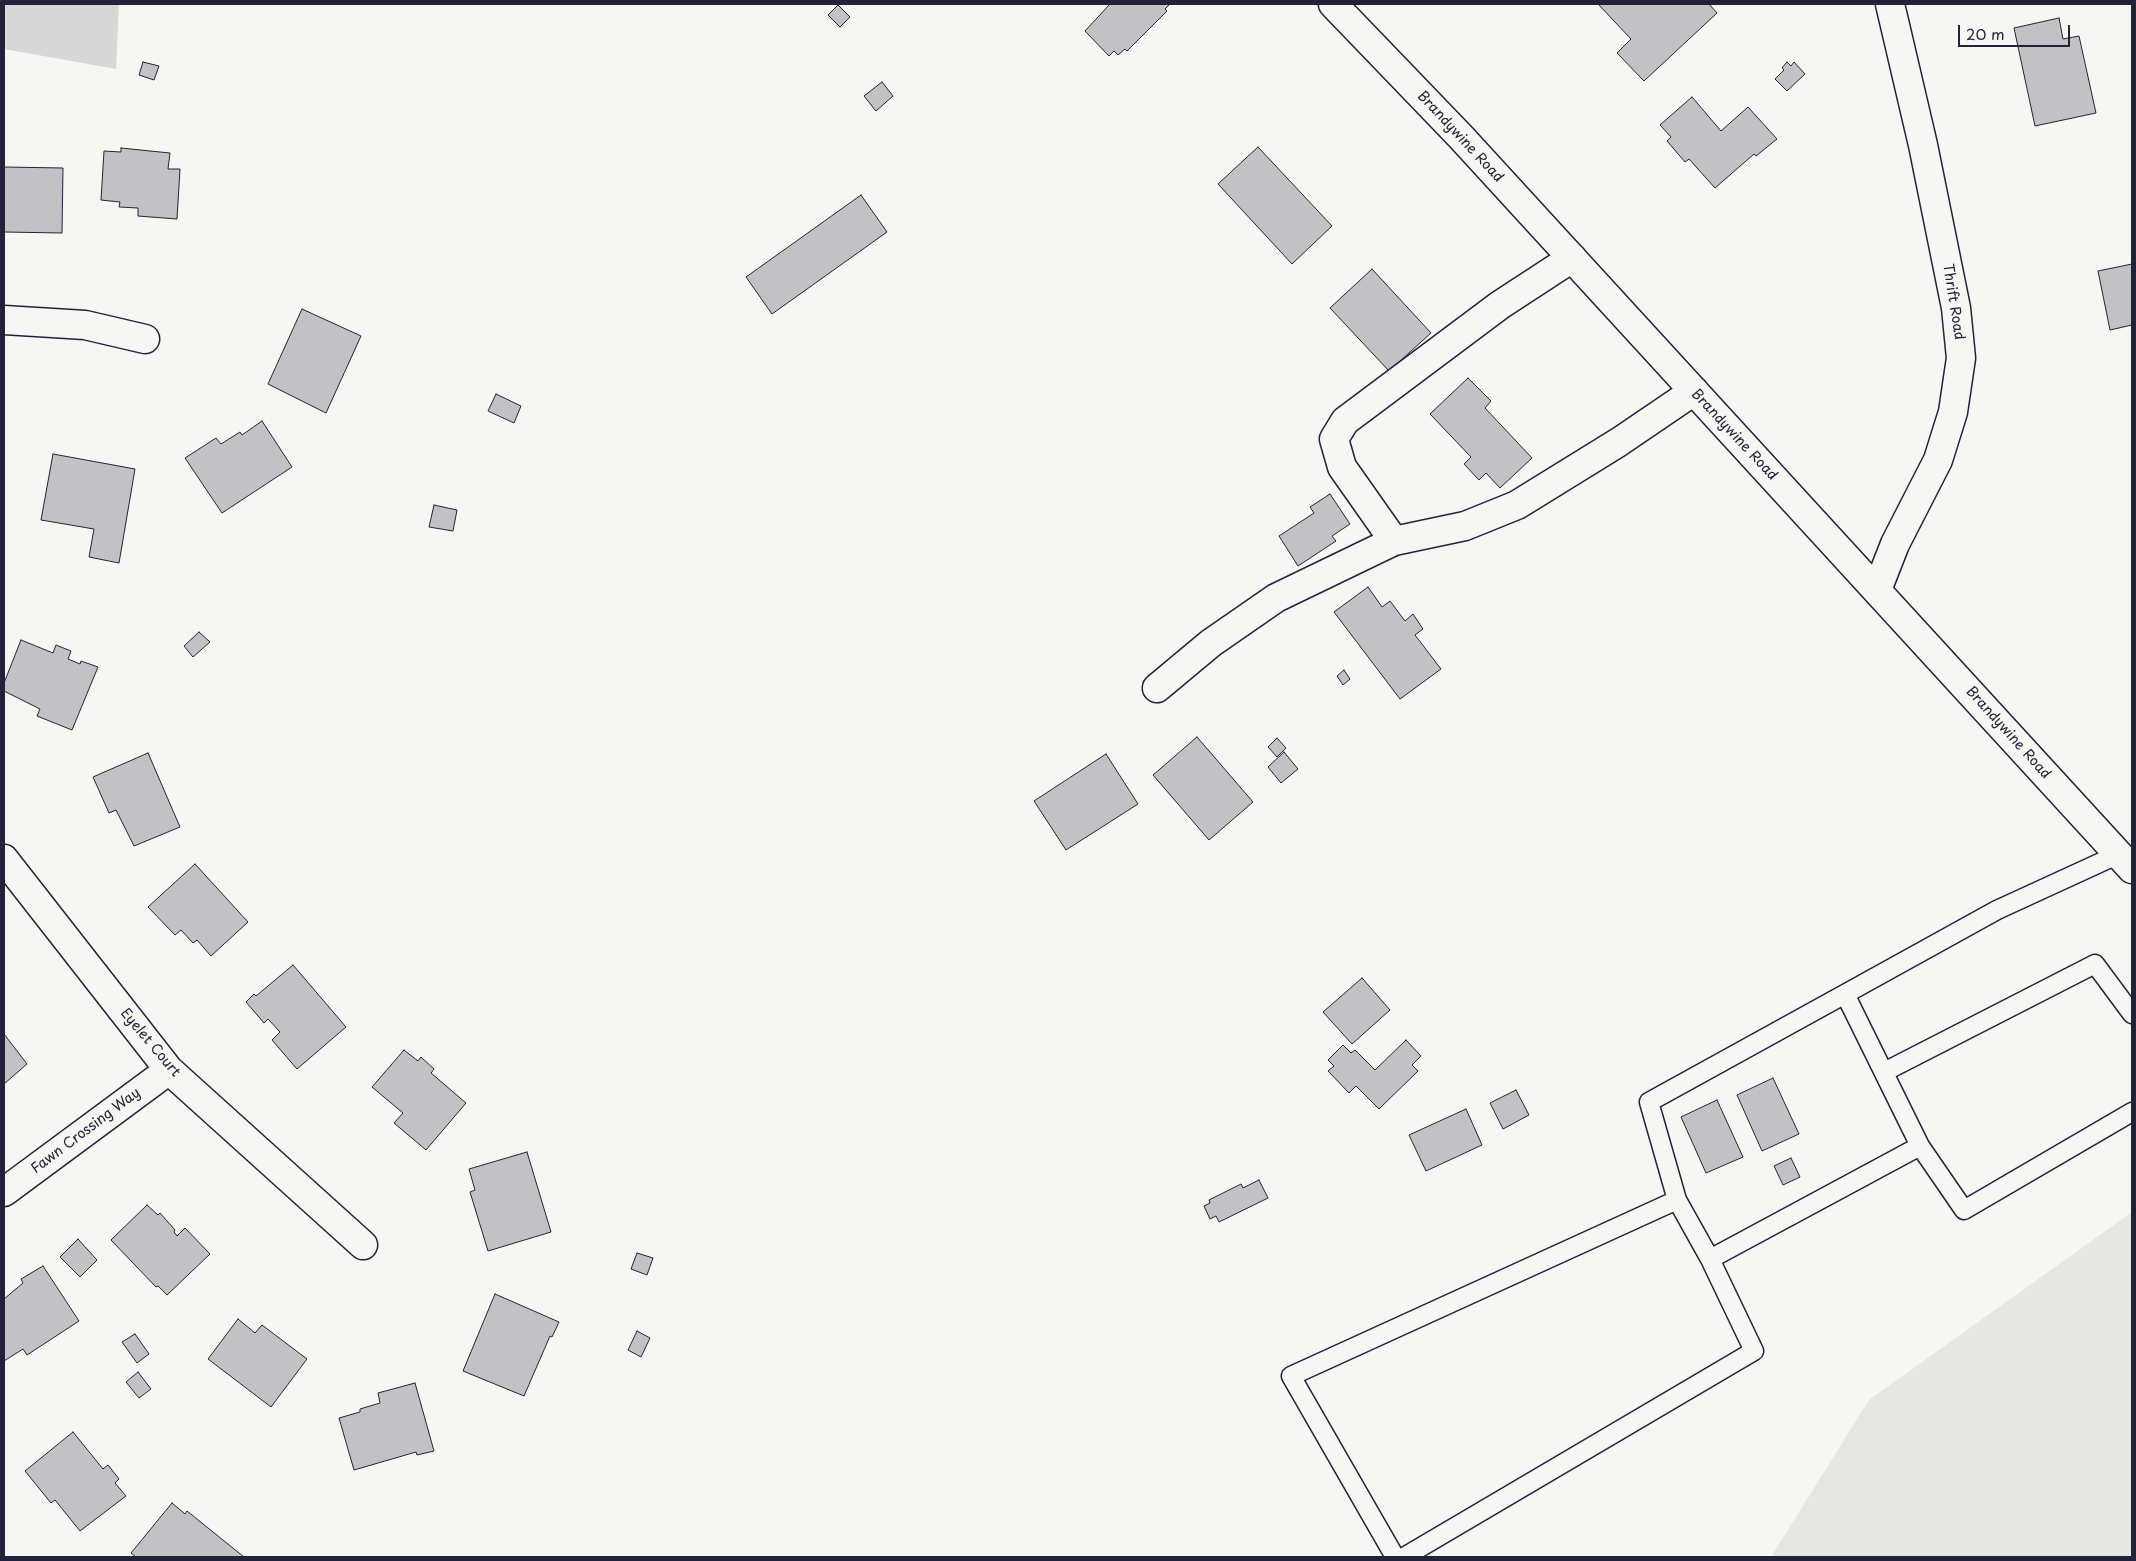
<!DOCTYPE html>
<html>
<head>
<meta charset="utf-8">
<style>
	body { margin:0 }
	#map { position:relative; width:2136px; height:1561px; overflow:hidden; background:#f6f6f2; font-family:"Playpen Sans",sans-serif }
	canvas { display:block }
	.frame { position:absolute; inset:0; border:5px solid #22223b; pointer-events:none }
	.scale { position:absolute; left:1958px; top:25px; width:112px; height:22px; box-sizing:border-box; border:2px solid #22223b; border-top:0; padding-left:6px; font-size:15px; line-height:18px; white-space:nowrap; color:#22223b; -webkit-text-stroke:4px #f6f6f2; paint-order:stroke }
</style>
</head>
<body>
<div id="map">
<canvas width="2136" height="1561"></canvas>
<div class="frame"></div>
<div class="scale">20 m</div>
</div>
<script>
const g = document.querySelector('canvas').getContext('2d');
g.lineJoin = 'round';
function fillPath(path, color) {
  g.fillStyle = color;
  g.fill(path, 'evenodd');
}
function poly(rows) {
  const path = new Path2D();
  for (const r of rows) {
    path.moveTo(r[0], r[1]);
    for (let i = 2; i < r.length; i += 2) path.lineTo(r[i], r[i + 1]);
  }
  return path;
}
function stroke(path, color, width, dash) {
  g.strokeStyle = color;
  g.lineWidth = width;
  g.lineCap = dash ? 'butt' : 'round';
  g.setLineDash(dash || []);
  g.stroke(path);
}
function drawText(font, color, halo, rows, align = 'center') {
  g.font = font + ' "Playpen Sans",sans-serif';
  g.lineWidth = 4;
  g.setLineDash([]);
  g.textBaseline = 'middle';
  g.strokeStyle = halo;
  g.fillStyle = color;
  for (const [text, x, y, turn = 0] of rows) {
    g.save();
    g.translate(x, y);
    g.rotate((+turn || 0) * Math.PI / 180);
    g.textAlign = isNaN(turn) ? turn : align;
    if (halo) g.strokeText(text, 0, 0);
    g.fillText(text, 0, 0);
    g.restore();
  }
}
const built = poly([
	[2132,1212,2132,1557,1771,1557,1869,1400]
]);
const green = poly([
	[4,4,119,4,116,69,4,49]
]);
const building = poly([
	[1110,4,1170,4,1165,9,1167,11,1127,51,1125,49,1118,55,1114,51,1109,56,1085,31,1110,4],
	[1598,4,1709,4,1717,13,1644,81,1617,53,1631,39,1598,4],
	[838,5,850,17,840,27,828,15,838,5],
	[2059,18,2063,39,2079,36,2096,113,2035,126,2014,28,2059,18],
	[143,62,159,66,154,80,139,75,143,62],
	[1787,62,1791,66,1794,62,1805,74,1787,91,1775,79,1784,70,1782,68,1787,62],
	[882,82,893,96,876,111,864,96,882,82],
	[1692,97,1721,131,1748,107,1777,139,1756,156,1754,154,1715,188,1689,159,1685,162,1667,141,1671,137,1660,125,1692,97],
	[1258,147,1332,226,1292,264,1218,184,1258,147],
	[121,148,170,153,168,169,180,169,177,219,138,216,138,208,119,207,120,202,101,200,104,151,121,152,121,148],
	[4,167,63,168,62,233,4,232,4,167],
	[861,195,887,232,772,314,746,277,861,195],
	[2132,264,2132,325,2110,330,2098,271,2132,264],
	[1372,269,1431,333,1389,371,1330,308,1372,269],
	[302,309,361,336,326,413,268,384,302,309],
	[1468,378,1491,401,1485,408,1532,458,1500,488,1486,473,1479,480,1464,464,1471,457,1430,414,1468,378],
	[496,394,521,406,514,423,488,411,496,394],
	[262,421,292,467,222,513,185,458,216,438,221,444,240,432,242,435,262,421],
	[53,454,135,469,119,563,89,557,94,529,41,520,53,454],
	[1330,494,1350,524,1332,536,1336,541,1298,566,1279,536,1314,513,1310,507,1330,494],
	[434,505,457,510,453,531,429,527,434,505],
	[1368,587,1382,607,1390,601,1405,621,1413,614,1423,629,1415,635,1441,669,1400,699,1334,612,1368,587],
	[199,632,210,642,193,657,184,646,199,632],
	[21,640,53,653,56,645,71,651,68,659,80,664,81,661,98,667,72,730,37,716,40,709,4,691,4,683,21,640],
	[1344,670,1350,679,1343,685,1337,676,1344,670],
	[1197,737,1253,802,1209,840,1153,775,1197,737],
	[1277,738,1286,748,1277,757,1268,747,1277,738],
	[1284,752,1298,769,1281,783,1268,767,1284,752],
	[148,753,180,827,134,846,116,810,109,813,93,777,148,753],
	[1106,754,1138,804,1066,850,1034,801,1106,754],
	[195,864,248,922,211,956,197,940,193,943,181,930,175,935,148,907,195,864],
	[293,965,346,1027,297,1069,272,1040,280,1032,268,1019,264,1023,246,1002,254,994,256,996,293,965],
	[1362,978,1390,1010,1352,1044,1323,1012,1362,978],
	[4,1034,27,1064,4,1084,4,1034],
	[1406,1040,1421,1056,1412,1065,1418,1071,1379,1109,1356,1086,1349,1093,1328,1071,1334,1066,1328,1060,1343,1045,1351,1053,1355,1050,1375,1070,1406,1040],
	[404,1050,418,1061,421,1057,434,1069,431,1073,466,1103,426,1150,394,1123,403,1113,372,1087,404,1050],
	[1773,1078,1799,1134,1762,1151,1737,1095,1773,1078],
	[1516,1090,1529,1115,1503,1129,1490,1103,1516,1090],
	[1717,1100,1743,1157,1706,1173,1681,1117,1717,1100],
	[1466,1109,1482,1145,1426,1171,1409,1135,1466,1109],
	[527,1152,551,1232,488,1251,470,1192,475,1190,469,1169,527,1152],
	[1791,1158,1800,1177,1783,1185,1774,1166,1791,1158],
	[1259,1180,1268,1198,1219,1222,1216,1216,1210,1219,1204,1206,1210,1203,1209,1200,1241,1184,1243,1188,1259,1180],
	[147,1205,158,1215,160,1213,175,1230,174,1232,177,1236,185,1228,210,1254,167,1295,158,1286,156,1287,111,1240,147,1205],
	[78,1239,97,1260,80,1277,60,1257,78,1239],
	[637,1253,653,1258,647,1275,631,1269,637,1253],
	[43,1266,79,1321,27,1355,23,1349,4,1361,4,1299,23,1283,21,1279,43,1266],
	[495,1294,559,1322,552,1337,550,1336,524,1396,463,1371,495,1294],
	[238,1319,255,1333,262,1325,307,1359,271,1407,208,1359,238,1319],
	[637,1331,650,1338,641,1357,628,1350,637,1331],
	[135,1334,149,1354,137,1363,122,1342,135,1334],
	[138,1372,151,1389,139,1398,126,1382,138,1372],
	[415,1383,434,1451,417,1455,416,1452,354,1470,339,1418,360,1412,360,1409,380,1403,378,1393,415,1383],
	[73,1432,103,1469,108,1465,119,1479,115,1483,126,1496,80,1531,55,1500,51,1503,25,1471,73,1432],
	[172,1503,185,1514,187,1511,244,1557,136,1557,131,1553,172,1503]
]);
const lane = poly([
	[1884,1072,2095,964,2132,1014],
	[1920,1146,1964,1210,2132,1112],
	[1677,1200,1649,1102,1845,994],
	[1710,1259,1920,1146,1845,994,1997,910,2119,854],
	[1395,1557,1291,1376,1677,1200,1710,1259,1754,1351,1404,1557]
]);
const street = poly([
	[4,320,85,325,145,339],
	[1394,541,1342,467,1334,439,1345,421,1500,305,1572,258],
	[1157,688,1211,643,1276,598,1394,541,1465,526,1517,505,1619,442,1694,391],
	[4,859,169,1070,363,1245],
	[4,1192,169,1070]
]);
const secondary = poly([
	[1333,4,1461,137,2132,869],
	[1877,590,1895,544,1938,460,1953,412,1961,358,1956,308,1923,145,1890,4]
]);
const streetNames = [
	["Brandywine Road",1460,137,47],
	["Thrift Road",1953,302,81],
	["Brandywine Road",1734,435,47],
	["Brandywine Road",2008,733,48],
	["Eyelet Court",150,1043,50],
	["Fawn Crossing Way",86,1131,-37]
];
fillPath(built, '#e6e6e4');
fillPath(green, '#d7d7d7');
fillPath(building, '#c2c2c4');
stroke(building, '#22223b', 1);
stroke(lane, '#22223b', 21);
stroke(street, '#22223b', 31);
stroke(secondary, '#22223b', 31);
stroke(lane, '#f6f6f2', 18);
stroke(street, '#f6f6f2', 28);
stroke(secondary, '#f6f6f2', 28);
drawText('14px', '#22223b', '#f6f6f2', streetNames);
</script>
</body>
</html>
